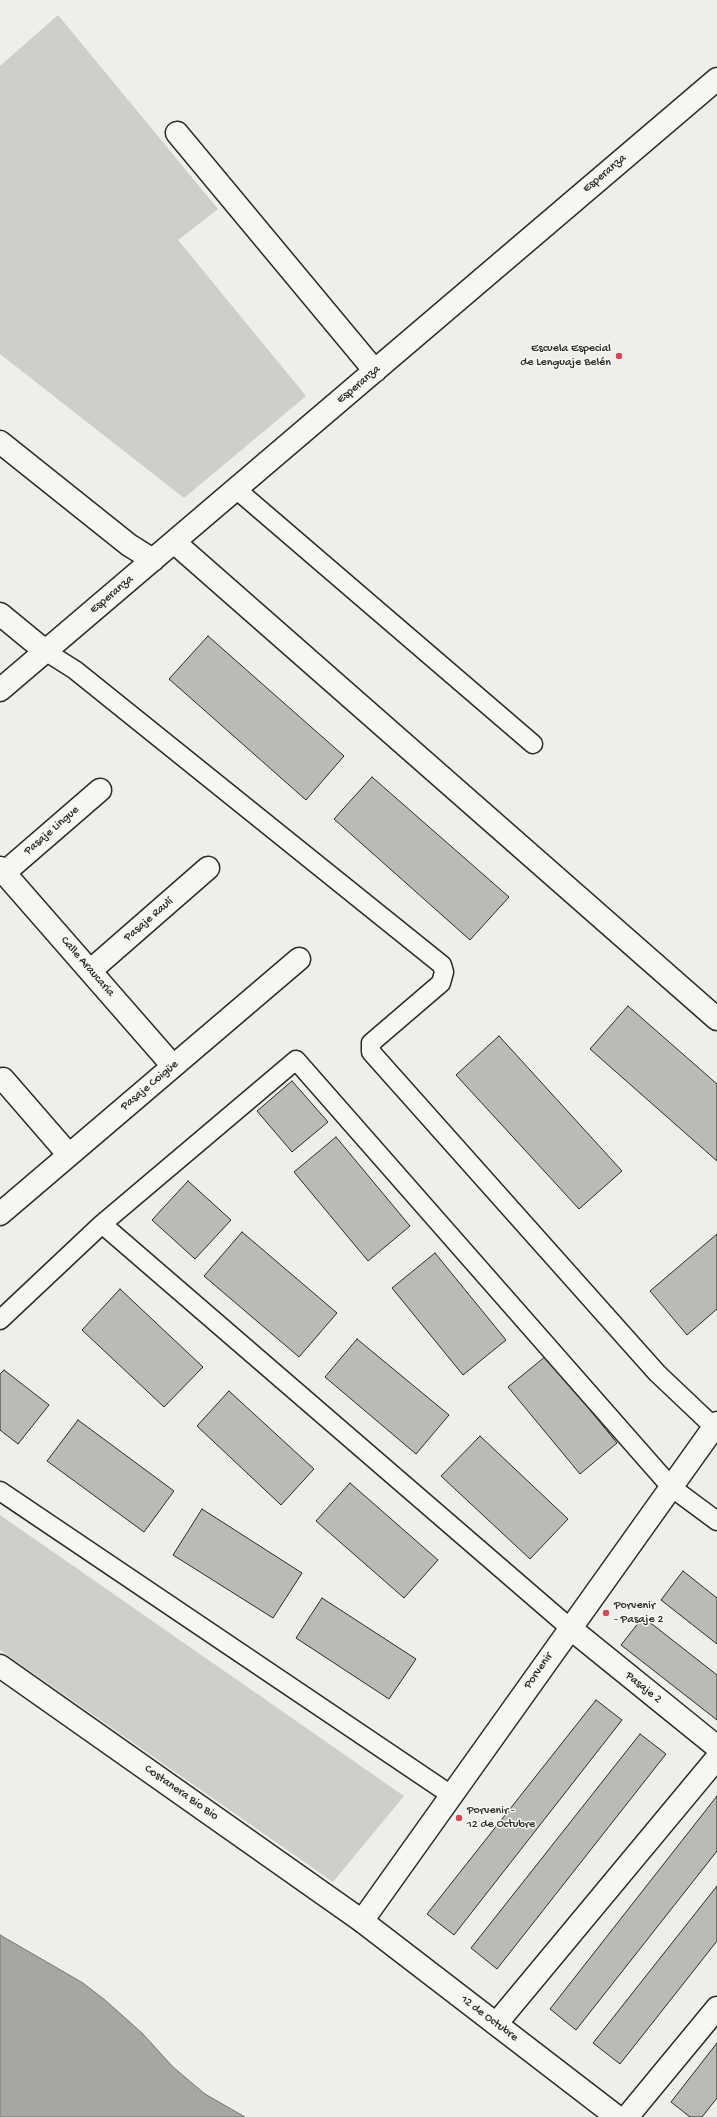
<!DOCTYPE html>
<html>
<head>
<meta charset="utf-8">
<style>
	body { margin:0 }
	canvas { display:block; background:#eeeeea }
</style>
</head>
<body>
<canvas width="717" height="2117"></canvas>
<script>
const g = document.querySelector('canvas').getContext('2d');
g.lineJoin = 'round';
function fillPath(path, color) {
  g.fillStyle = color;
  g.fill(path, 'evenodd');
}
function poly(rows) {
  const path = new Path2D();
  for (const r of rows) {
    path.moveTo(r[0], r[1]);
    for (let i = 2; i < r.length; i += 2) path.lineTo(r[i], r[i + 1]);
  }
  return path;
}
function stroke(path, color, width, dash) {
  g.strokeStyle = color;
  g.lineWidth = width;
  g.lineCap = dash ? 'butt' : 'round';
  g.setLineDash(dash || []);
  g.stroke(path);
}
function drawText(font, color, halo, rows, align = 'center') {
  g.font = font + ' "Gochi Hand",sans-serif';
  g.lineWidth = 3;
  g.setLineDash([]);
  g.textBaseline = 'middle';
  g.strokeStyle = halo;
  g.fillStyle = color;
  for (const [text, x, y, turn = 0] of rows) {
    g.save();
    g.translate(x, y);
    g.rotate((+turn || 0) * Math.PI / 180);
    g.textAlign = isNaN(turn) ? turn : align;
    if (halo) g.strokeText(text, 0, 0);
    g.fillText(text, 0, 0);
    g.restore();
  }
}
const green = poly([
	[58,15,218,209,178,240,306,396,184,498,0,354,0,66],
	[0,1515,404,1796,333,1882,0,1650]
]);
const water = poly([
	[0,1935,83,1983,105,2000,142,2033,173,2067,205,2094,245,2117,0,2117,0,1935]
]);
const building = poly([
	[208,636,344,756,306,800,169,679,208,636],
	[372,777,509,897,470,940,334,819,372,777],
	[628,1006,717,1084,717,1161,590,1049,628,1006],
	[499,1036,622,1171,579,1209,456,1075,499,1036],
	[292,1081,328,1122,292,1152,257,1111,292,1081],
	[336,1137,410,1226,368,1261,294,1172,336,1137],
	[188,1181,231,1220,195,1259,152,1220,188,1181],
	[242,1232,337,1313,299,1357,204,1276,242,1232],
	[717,1234,717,1309,687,1335,650,1291,717,1234],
	[435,1253,506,1340,463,1375,392,1288,435,1253],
	[120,1289,203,1367,164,1407,82,1330,120,1289],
	[357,1339,449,1415,416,1454,325,1377,357,1339],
	[546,1356,617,1443,580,1474,508,1387,546,1356],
	[4,1370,49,1405,18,1444,0,1430,0,1374,4,1370],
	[229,1391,314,1469,281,1505,197,1426,229,1391],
	[78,1420,174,1491,144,1532,47,1461,78,1420],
	[480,1436,568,1519,530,1559,441,1476,480,1436],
	[350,1483,438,1560,404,1598,316,1521,350,1483],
	[202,1509,302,1573,273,1618,173,1555,202,1509],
	[683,1571,717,1598,717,1644,661,1600,683,1571],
	[322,1598,416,1659,389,1699,296,1638,322,1598],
	[643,1617,717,1675,717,1720,621,1645,643,1617],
	[596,1700,622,1720,454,1935,427,1914,596,1700],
	[640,1734,666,1754,497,1969,471,1948,640,1734],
	[717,1796,717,1851,576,2030,550,2009,717,1796],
	[717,1886,717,1941,620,2064,593,2043,717,1886],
	[717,2043,717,2098,702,2117,690,2117,671,2102,717,2043]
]);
const service = poly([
	[236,489,533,744],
	[45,651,75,670,442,965,444,972,441,983,371,1043,371,1052,657,1373,714,1427],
	[0,1320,102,1224],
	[0,1491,451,1795],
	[570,1628,102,1224,296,1060,671,1487,717,1521]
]);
const minor = poly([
	[177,133,375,371],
	[0,442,129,545,153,560],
	[174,542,717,1019],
	[0,614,45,651],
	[0,690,717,79],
	[0,868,173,1066],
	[4,873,100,790],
	[90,971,208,868],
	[3,1079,69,1155],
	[0,1214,299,959],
	[570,1628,717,1747],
	[0,1666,362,1921],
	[496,2024,717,1758],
	[627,2117,717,2008]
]);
const tertiary = poly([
	[617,2117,362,1921,717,1423]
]);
const markers = [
	[619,356,4,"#d1495b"],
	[606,1613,4,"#d1495b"],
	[459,1818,4,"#d1495b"]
];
const streetNames = [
	["Esperanza",605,174,-40],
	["Esperanza",359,385,-40],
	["Esperanza",112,595,-40],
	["Pasaje Lingue",52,831,-41],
	["Pasaje Raulí",149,920,-41],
	["Calle Araucaria",87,967,49],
	["Pasaje Coigüe",150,1086,-40],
	["Porvenir",539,1671,-55],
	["Pasaje 2",643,1688,39],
	["Costanera Bio Bio",181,1793,35],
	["12 de Octubre",489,2019,37]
];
const poiNames = [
	["Escuela Especial",611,349,"right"],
	["de Lenguaje Belén",611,363,"right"],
	["Porvenir",614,1606],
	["- Pasaje 2",614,1620],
	["Porvenir -",467,1811],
	["12 de Octubre",467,1825]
];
fillPath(green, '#cececa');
fillPath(water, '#a6a6a3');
stroke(water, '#757573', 1);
fillPath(building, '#babab7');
stroke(building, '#2b2b2b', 1);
stroke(service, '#2b2b2b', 21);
stroke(minor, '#2b2b2b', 25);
stroke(tertiary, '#2b2b2b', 25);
stroke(service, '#f6f6f2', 18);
stroke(minor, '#f6f6f2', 22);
stroke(tertiary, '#f6f6f2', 22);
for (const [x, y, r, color] of markers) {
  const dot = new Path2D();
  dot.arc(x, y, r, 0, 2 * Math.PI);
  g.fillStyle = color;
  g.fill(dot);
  stroke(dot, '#f6f6f2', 1.5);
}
drawText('12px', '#2b2b2b', '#f6f6f2', streetNames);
drawText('12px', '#2b2b2b', '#f6f6f2', poiNames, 'left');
</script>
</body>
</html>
